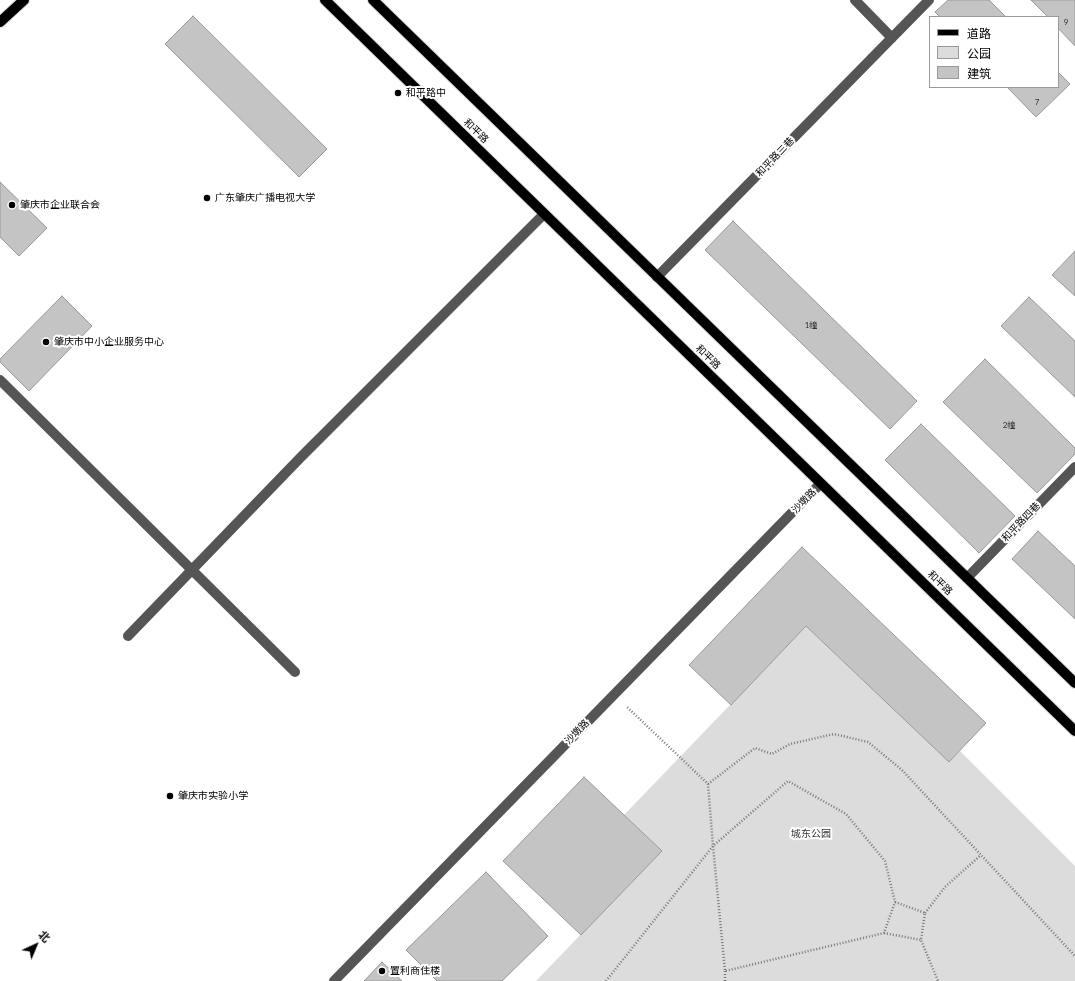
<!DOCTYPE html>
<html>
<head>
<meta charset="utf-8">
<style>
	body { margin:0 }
	#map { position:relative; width:1075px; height:981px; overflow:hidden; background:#fff; font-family:Lato,"Noto Sans SC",sans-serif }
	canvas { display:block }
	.legend { position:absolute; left:929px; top:16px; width:130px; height:72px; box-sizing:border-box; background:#fff; border:1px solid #999; margin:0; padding:5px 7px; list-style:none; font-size:12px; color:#000 }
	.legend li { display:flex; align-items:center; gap:8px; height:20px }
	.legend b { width:20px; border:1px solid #999 }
	.north { position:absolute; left:16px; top:925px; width:40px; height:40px; -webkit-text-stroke:3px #fff; paint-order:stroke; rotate:44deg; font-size:11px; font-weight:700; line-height:16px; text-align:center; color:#000 }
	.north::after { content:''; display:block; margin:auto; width:14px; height:18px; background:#000; clip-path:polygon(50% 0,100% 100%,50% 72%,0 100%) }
</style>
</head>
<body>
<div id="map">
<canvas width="1075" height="981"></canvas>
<ul class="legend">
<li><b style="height:5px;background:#000"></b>道路</li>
<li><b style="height:11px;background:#dcdcdc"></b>公园</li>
<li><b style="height:11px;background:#c4c4c4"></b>建筑</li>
</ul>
<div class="north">北</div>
</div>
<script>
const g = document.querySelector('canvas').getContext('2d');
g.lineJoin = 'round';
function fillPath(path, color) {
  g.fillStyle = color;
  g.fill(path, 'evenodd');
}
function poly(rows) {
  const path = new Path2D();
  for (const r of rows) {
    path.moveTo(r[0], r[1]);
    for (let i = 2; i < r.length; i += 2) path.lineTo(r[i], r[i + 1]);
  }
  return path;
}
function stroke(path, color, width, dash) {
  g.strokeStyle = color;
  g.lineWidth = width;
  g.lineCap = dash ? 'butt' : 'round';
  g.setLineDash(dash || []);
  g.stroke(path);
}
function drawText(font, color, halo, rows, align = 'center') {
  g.font = font + ' Lato,"Noto Sans SC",sans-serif';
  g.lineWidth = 4;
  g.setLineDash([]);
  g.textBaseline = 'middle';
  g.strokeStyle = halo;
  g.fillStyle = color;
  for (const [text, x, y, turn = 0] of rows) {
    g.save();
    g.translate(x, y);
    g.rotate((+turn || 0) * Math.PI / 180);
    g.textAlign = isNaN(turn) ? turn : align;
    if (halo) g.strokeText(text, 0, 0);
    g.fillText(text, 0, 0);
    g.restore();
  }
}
const green = poly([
	[806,626,949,762,960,751,1075,866,1075,981,536,981,661,851,624,815]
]);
const building = poly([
	[948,0,989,0,1006,17,940,17,935,12,948,0],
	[1031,0,1075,0,1075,46,1058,28,1058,17,1048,17,1031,0],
	[193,16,327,149,299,177,165,44,193,16],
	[1058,72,1070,84,1036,117,1007,87,1058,87,1058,72],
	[0,182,47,228,19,256,0,237,0,182],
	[733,221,917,401,890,429,705,250,733,221],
	[1075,251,1075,296,1052,275,1075,251],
	[62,296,92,326,29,391,0,362,0,359,62,296],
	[1029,297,1075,341,1075,397,1001,326,1029,297],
	[985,359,1075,448,1075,454,1037,493,943,402,985,359],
	[921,424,1015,516,979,553,885,460,921,424],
	[1038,531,1075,566,1075,619,1012,559,1038,531],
	[802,547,986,723,949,762,806,626,731,705,689,665,802,547],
	[584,777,662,851,581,935,503,861,584,777],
	[486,872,548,936,502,981,437,981,406,950,486,872],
	[382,962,402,981,364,981,382,962]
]);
const path = poly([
	[708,784,755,748,772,754,790,744,834,734,868,742,902,770,1075,956],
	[895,902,925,913,921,940,938,981],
	[925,913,945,887,981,855],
	[884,933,921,940],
	[606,981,713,846,788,781,846,814,885,861,895,902,884,933,725,971,713,846,708,784,626,706],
	[725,981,725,971]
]);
const minor = poly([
	[855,0,892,38],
	[657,277,929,0],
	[0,380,295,672],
	[967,578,1075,467],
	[128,636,300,458,544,214],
	[334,981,820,484]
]);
const major = poly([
	[325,0,1075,731],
	[373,0,1075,683],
	[0,22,24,0]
]);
const markers = [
	[398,93,4,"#000"],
	[207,198,4,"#000"],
	[12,205,4,"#000"],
	[46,342,4,"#000"],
	[170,796,4,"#000"],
	[382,971,4,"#000"]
];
const numberNames = [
	["9",1066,22],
	["7",1037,102],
	["1幢",811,325],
	["2幢",1009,425]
];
const poiNames = [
	["和平路中",406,93],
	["广东肇庆广播电视大学",215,198],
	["肇庆市企业联合会",20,205],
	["肇庆市中小企业服务中心",54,342],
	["肇庆市实验小学",178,796],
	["置利商住楼",390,971]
];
const streetNames = [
	["和平路",476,131,44],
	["和平路二巷",775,157,-46],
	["和平路",708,357,44],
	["沙墩路",804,501,-46],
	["和平路四巷",1021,522,-46],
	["和平路",940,583,44],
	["沙墩路",577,732,-46]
];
const parkNames = [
	["城东公园",811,834]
];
fillPath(green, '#dcdcdc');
fillPath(building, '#c4c4c4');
stroke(building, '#999', 1);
stroke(major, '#dbdbdb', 12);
stroke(path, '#777', 2.5, [1, 2]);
stroke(minor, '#555', 10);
stroke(major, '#000', 10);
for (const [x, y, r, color] of markers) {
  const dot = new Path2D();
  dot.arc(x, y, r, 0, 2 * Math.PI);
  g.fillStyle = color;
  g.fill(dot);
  stroke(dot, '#fff', 1.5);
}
drawText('8px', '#313131', null, numberNames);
drawText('10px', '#000', '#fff', poiNames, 'left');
drawText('10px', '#000', '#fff', streetNames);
drawText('10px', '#333', '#fff', parkNames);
</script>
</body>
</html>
